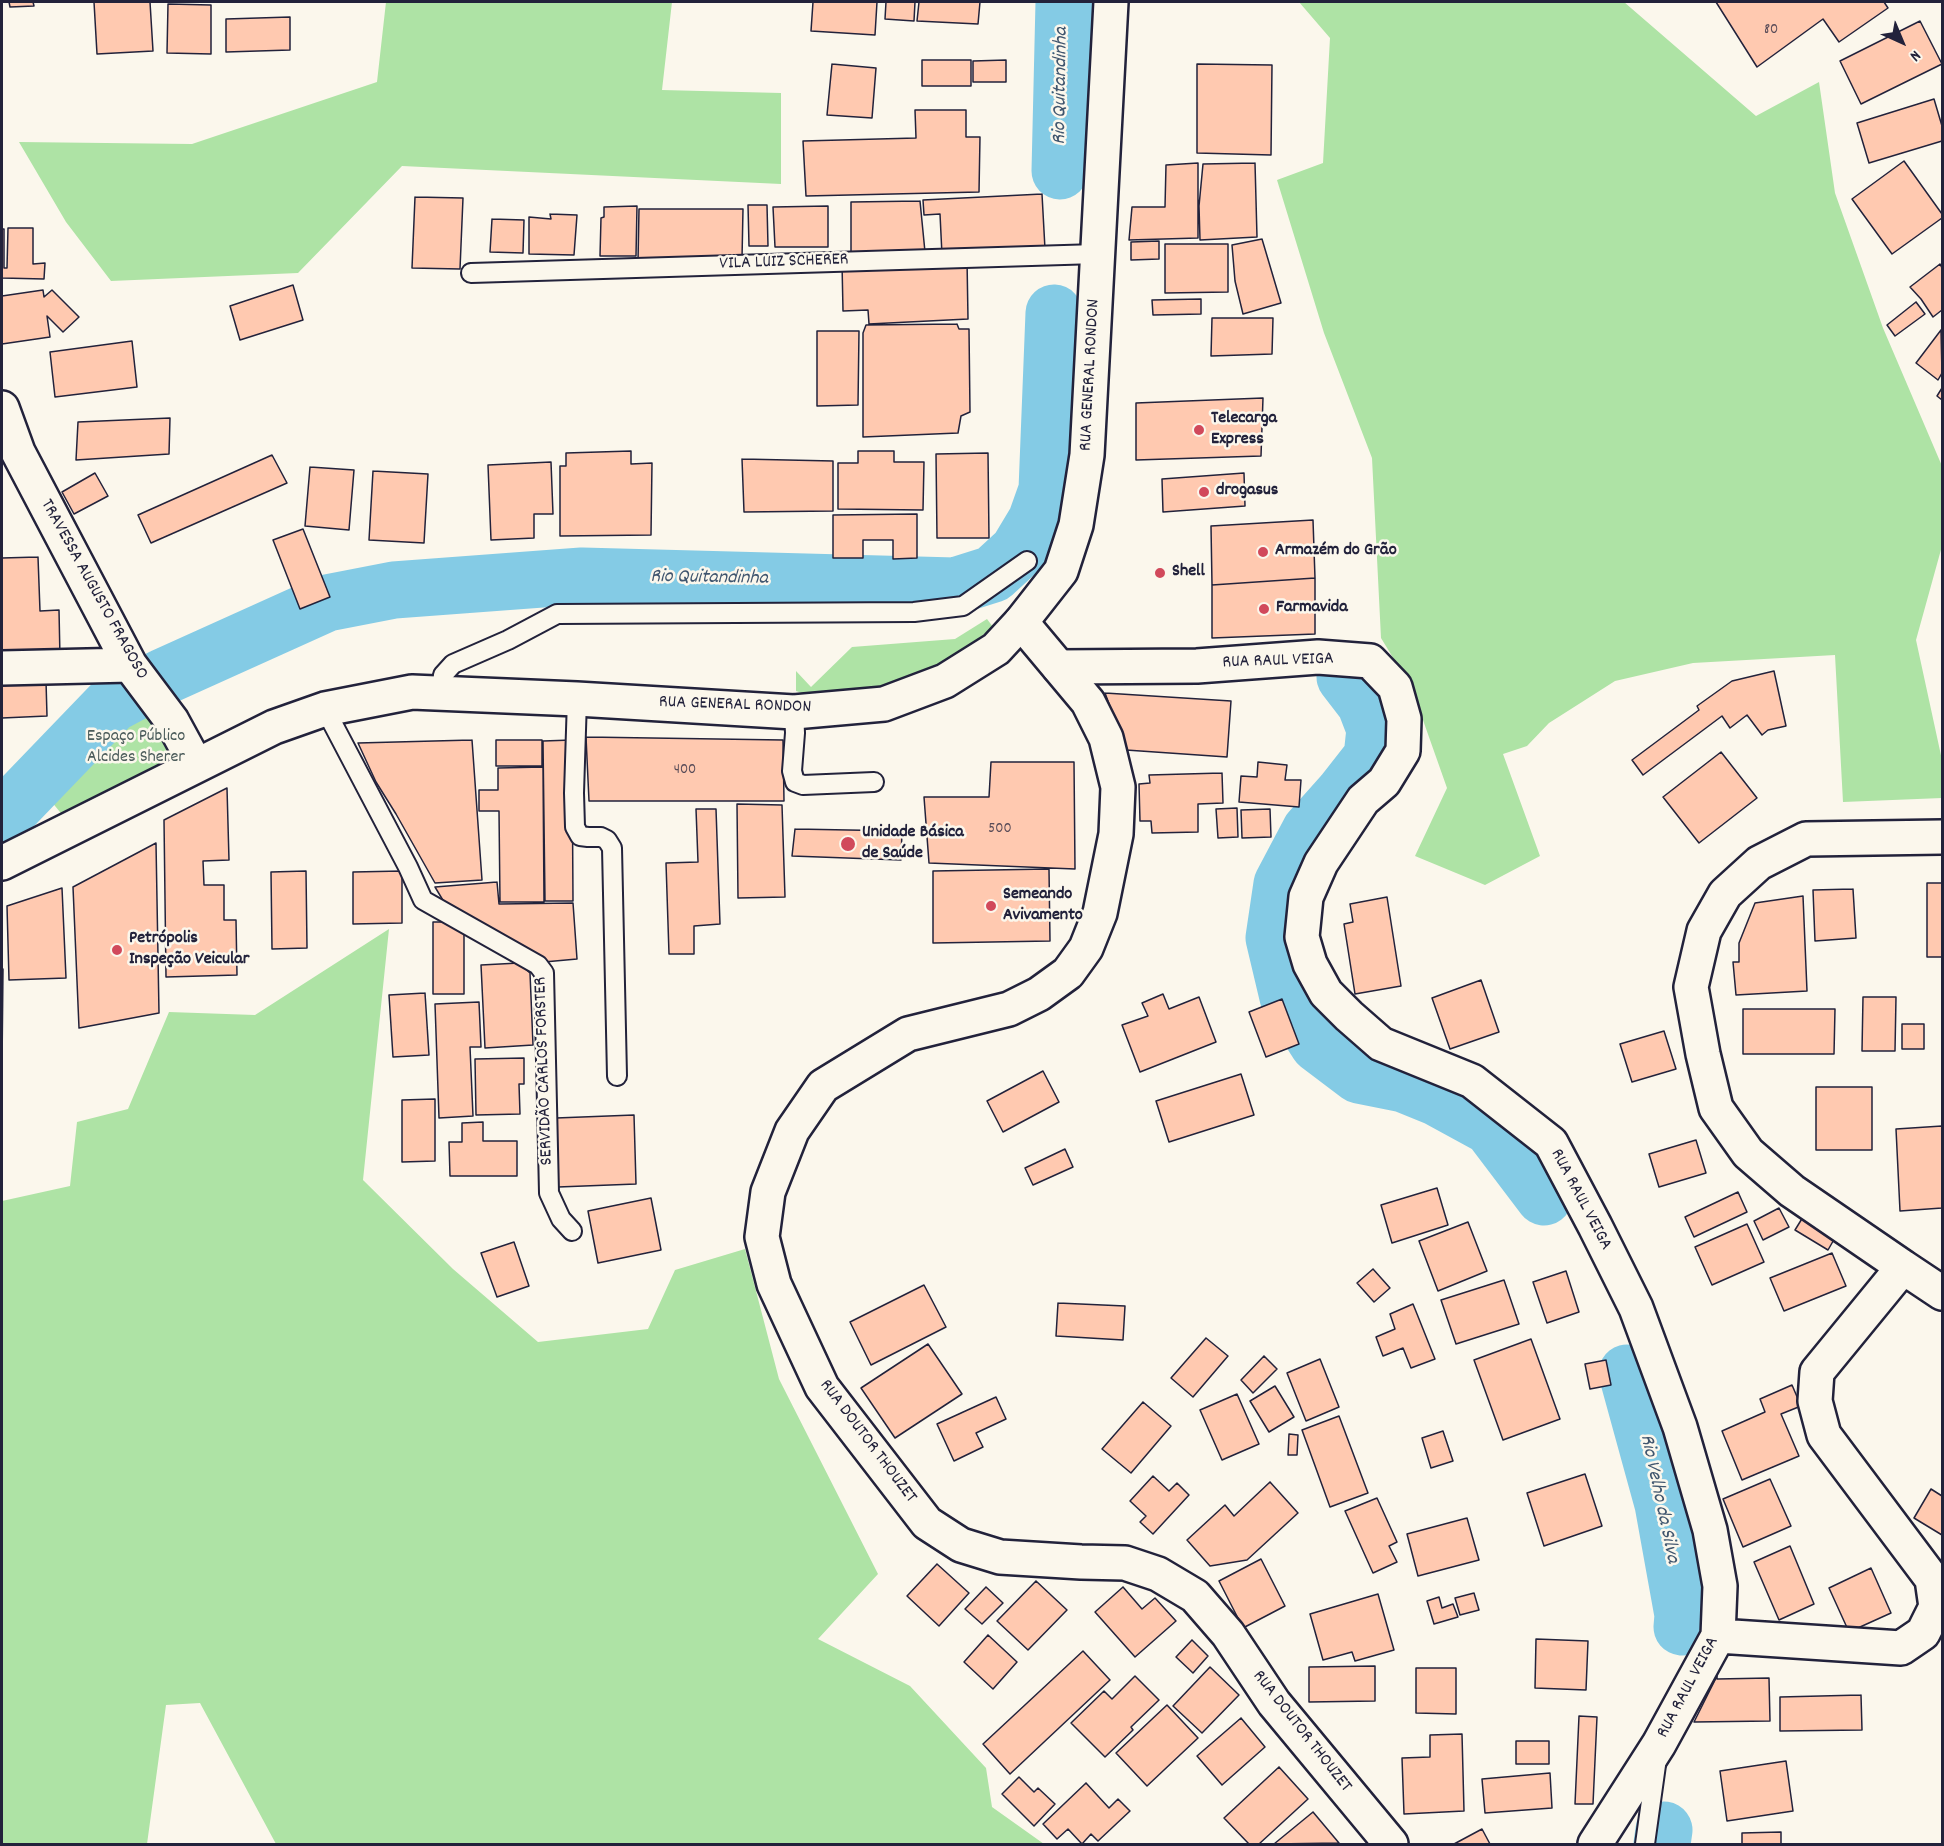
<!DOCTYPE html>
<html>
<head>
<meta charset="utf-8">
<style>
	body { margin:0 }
	#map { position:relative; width:1944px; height:1846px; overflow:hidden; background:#fbf7ec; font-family:Dekko,sans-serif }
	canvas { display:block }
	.frame { position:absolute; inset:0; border:3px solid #22223b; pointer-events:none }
	.north { position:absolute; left:1872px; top:12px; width:60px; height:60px; -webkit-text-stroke:4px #fbf7ec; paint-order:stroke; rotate:136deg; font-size:16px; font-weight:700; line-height:24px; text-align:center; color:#22223b }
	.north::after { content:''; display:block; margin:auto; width:21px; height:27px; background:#22223b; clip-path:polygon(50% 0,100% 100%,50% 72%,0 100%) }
</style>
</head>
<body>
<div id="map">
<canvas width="1944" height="1846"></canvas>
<div class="frame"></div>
<div class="north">N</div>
</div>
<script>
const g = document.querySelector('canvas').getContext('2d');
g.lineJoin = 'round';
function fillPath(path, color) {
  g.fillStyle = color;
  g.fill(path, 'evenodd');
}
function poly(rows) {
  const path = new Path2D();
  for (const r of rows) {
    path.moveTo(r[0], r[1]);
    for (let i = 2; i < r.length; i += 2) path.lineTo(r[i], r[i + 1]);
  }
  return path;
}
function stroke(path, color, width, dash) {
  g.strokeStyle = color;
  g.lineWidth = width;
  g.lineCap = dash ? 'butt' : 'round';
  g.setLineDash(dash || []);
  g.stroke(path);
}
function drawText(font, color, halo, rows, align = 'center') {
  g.font = font + ' Dekko,sans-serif';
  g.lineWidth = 5;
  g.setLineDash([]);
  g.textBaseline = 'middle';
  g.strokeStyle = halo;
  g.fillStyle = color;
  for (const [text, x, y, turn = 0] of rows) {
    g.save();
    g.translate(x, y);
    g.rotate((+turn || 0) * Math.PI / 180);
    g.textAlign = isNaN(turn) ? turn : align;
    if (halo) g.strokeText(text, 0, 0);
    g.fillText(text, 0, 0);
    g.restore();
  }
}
const green = poly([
	[386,2,672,2,662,90,781,93,781,184,402,166,298,273,111,281,66,222,19,142,192,144,377,82],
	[1299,2,1624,2,1756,116,1819,82,1835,193,1883,328,1942,466,1942,546,1916,640,1942,760,1942,798,1843,802,1835,655,1693,663,1615,681,1549,723,1527,746,1503,754,1540,856,1485,885,1415,856,1447,788,1412,689,1381,638,1372,458,1324,333,1277,180,1323,163,1330,38],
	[987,619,993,627,959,654,921,674,879,691,811,696,796,691,796,671,811,687,852,647,955,639],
	[146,711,179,758,64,817,51,801,117,728],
	[389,929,363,1180,453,1269,538,1342,648,1329,675,1270,745,1249,779,1379,878,1574,818,1639,910,1686,986,1768,992,1807,1044,1844,276,1844,200,1703,166,1705,147,1844,2,1844,2,1201,70,1186,77,1122,128,1109,169,1012,255,1015]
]);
const river = poly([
	[1060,171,1064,2],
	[1345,677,1365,703,1375,729,1372,757,1343,794,1310,831,1282,884,1274,938,1288,997,1318,1044,1359,1075,1404,1084,1436,1097,1491,1127,1544,1197],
	[2,814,10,810,112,704,163,677,327,603,394,590,582,576,955,586,993,574,1018,551,1036,521,1047,490,1054,313],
	[1627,1373,1663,1504,1683,1615,1682,1627],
	[1662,1844,1664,1830]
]);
const building = poly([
	[9,2,33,2,34,6,10,7,9,2],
	[94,2,150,2,153,51,97,54,94,2],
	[813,2,877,2,875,35,811,31,813,2],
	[886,2,915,2,914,21,885,19,886,2],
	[919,2,980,2,978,24,917,21,919,2],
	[1716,2,1884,2,1888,8,1839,42,1823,19,1757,67,1716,2],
	[168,4,211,5,211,54,167,53,168,4],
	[290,17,290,50,226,52,226,19,290,17],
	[1920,21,1942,64,1861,104,1840,61,1920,21],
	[922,60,971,60,971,86,922,86,922,60],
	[1006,60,1006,82,973,82,973,61,1006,60],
	[832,64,876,68,872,118,827,115,832,64],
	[1197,64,1272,65,1271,155,1197,153,1197,64],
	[1934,99,1942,126,1942,141,1869,163,1857,123,1934,99],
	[915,110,966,110,966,137,980,137,979,192,806,196,803,141,916,138,915,110],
	[1904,161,1942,214,1942,218,1892,254,1852,199,1904,161],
	[1198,163,1198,238,1129,240,1132,207,1165,207,1166,165,1198,163],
	[1255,163,1257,237,1200,240,1199,206,1203,164,1255,163],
	[1042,194,1045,249,942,255,940,214,924,215,923,200,1042,194],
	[415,197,463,198,460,269,412,268,415,197],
	[920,201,925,252,851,254,851,202,920,201],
	[748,205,767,205,768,246,749,246,748,205],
	[637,206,636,256,600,256,601,218,604,217,604,207,637,206],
	[828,206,828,247,775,247,773,207,828,206],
	[639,209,743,209,742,259,638,261,639,209],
	[550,214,577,215,574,255,529,254,529,217,551,219,550,214],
	[492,219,524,220,523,253,490,252,492,219],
	[8,228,33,228,33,264,45,263,44,279,2,278,2,229,4,229,4,268,7,268,8,228],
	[1262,239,1281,303,1243,314,1235,281,1232,245,1262,239],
	[1159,241,1159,259,1131,260,1131,242,1159,241],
	[1165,244,1228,244,1228,292,1165,293,1165,244],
	[967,259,968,319,869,324,868,310,843,311,842,263,967,259],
	[1940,264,1942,268,1942,310,1933,317,1921,299,1910,287,1940,264],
	[293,285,303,320,240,340,230,306,293,285],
	[43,290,44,297,52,290,79,317,63,332,47,316,50,337,2,344,2,296,43,290],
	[1201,299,1201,314,1153,315,1152,300,1201,299],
	[1916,302,1925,314,1895,336,1887,325,1916,302],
	[1212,318,1273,318,1272,354,1211,356,1212,318],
	[957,324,959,329,969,329,970,412,961,416,958,433,863,437,863,333,866,325,957,324],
	[1941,330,1942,373,1938,380,1916,363,1941,330],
	[817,331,859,331,858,405,817,406,817,331],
	[132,341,137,387,55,397,50,352,132,341],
	[1942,388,1942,400,1937,396,1942,388],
	[1263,398,1261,456,1136,460,1136,403,1263,398],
	[170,418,169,454,76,460,78,422,170,418],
	[631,451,631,464,652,463,651,535,560,536,560,466,566,466,566,453,631,451],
	[858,451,894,451,894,462,924,462,923,510,838,509,838,463,858,463,858,451],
	[988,453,989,538,937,538,936,454,988,453],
	[272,455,287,483,151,543,138,515,272,455],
	[742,459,833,461,833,511,744,512,742,459],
	[551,462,553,514,534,514,534,538,491,540,488,465,551,462],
	[310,467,354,470,349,530,305,526,310,467],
	[373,471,428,474,424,543,369,540,373,471],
	[95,473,108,496,74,514,62,492,95,473],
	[1244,473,1245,506,1163,512,1162,479,1244,473],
	[917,514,917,558,893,559,893,540,863,540,863,558,833,558,833,515,917,514],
	[1313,520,1315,578,1212,585,1211,526,1313,520],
	[303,529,330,597,300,609,273,540,303,529],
	[38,557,40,611,59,610,60,658,2,660,2,558,38,557],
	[1315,578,1315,634,1212,638,1212,585,1315,578],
	[1774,671,1786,726,1768,730,1762,735,1747,715,1730,728,1722,716,1643,775,1632,760,1699,710,1697,706,1732,681,1774,671],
	[46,681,47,716,2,718,2,682,46,681],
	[1105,693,1231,701,1227,757,1126,750,1105,693],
	[586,737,783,740,784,801,589,801,586,737],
	[472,740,482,880,435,883,396,814,376,782,358,743,472,740],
	[496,740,542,740,542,766,496,766,496,740],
	[572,740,573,901,545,901,543,741,572,740],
	[1721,752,1757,798,1699,843,1663,797,1721,752],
	[991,762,1074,762,1075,869,929,863,924,797,989,797,991,762],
	[1258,762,1287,765,1285,780,1301,780,1299,807,1239,802,1241,776,1257,777,1258,762],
	[543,767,544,902,500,902,499,811,479,811,479,790,498,790,498,768,543,767],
	[1222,773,1223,803,1198,804,1198,832,1152,833,1151,821,1140,821,1139,784,1150,783,1149,775,1222,773],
	[227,788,229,860,203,861,204,885,224,885,224,920,236,920,237,975,166,977,164,820,227,788],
	[737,804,782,805,785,897,738,898,737,804],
	[1237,808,1238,837,1218,838,1216,809,1237,808],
	[696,809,716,809,720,924,694,926,694,954,669,954,666,863,698,862,696,809],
	[1270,809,1271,837,1242,838,1241,810,1270,809],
	[795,829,902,831,901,860,792,856,795,829],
	[156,843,159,1013,79,1028,73,887,156,843],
	[1049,869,1050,941,933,943,933,871,1049,869],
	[306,871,307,948,272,949,271,872,306,871],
	[402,871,402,923,353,924,353,872,402,871],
	[497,882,499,904,573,903,577,959,544,962,444,902,435,887,497,882],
	[1927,883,1942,883,1942,957,1927,957,1927,883],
	[62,888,66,978,9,980,7,906,62,888],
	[1853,889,1856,938,1815,941,1813,890,1853,889],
	[1803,896,1807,991,1736,995,1733,962,1739,962,1739,943,1755,903,1803,896],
	[1387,897,1401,986,1355,994,1344,924,1353,922,1350,904,1387,897],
	[433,922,453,922,464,927,464,994,433,994,433,922],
	[519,963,530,973,533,1045,485,1048,481,965,519,963],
	[2,969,3,969,2,1066,2,969],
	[1481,980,1499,1032,1450,1049,1432,998,1481,980],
	[425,993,429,1055,393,1057,389,995,425,993],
	[1163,994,1169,1009,1199,997,1216,1042,1140,1072,1122,1025,1148,1016,1142,1003,1163,994],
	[1863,997,1896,997,1895,1051,1862,1051,1863,997],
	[1282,999,1299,1044,1266,1057,1249,1012,1282,999],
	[479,1002,481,1047,470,1047,473,1116,439,1118,435,1004,479,1002],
	[1743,1009,1835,1009,1834,1054,1743,1054,1743,1009],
	[1902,1024,1924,1024,1924,1049,1902,1049,1902,1024],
	[1664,1031,1676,1069,1632,1082,1620,1044,1664,1031],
	[524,1058,524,1084,519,1084,520,1114,476,1115,475,1059,524,1058],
	[1043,1071,1059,1102,1003,1132,987,1101,1043,1071],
	[1241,1074,1254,1115,1169,1142,1156,1101,1241,1074],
	[1816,1087,1872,1087,1872,1150,1816,1150,1816,1087],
	[435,1099,435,1161,402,1162,402,1100,435,1099],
	[634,1115,636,1184,558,1187,556,1118,634,1115],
	[483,1122,483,1141,517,1141,517,1176,450,1176,449,1142,462,1142,462,1123,483,1122],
	[1942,1126,1942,1208,1900,1211,1896,1129,1942,1126],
	[1696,1140,1706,1173,1659,1187,1649,1154,1696,1140],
	[1065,1149,1073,1167,1033,1185,1025,1168,1065,1149],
	[1437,1188,1448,1225,1392,1243,1381,1205,1437,1188],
	[1738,1192,1747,1212,1694,1237,1685,1217,1738,1192],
	[651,1198,661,1250,598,1263,588,1211,651,1198],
	[1779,1208,1789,1227,1763,1240,1754,1221,1779,1208],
	[1803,1217,1836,1236,1828,1250,1795,1230,1803,1217],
	[1468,1222,1487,1271,1438,1291,1419,1241,1468,1222],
	[1747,1224,1764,1262,1712,1285,1695,1247,1747,1224],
	[514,1242,529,1286,497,1297,481,1253,514,1242],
	[1832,1253,1846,1286,1784,1311,1770,1278,1832,1253],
	[1373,1269,1390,1288,1374,1302,1357,1283,1373,1269],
	[1566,1271,1579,1312,1547,1323,1533,1282,1566,1271],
	[1504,1280,1519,1324,1456,1344,1441,1300,1504,1280],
	[924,1285,946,1327,871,1365,850,1322,924,1285],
	[1058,1303,1125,1306,1123,1340,1056,1336,1058,1303],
	[1413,1304,1435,1359,1411,1368,1403,1348,1383,1356,1376,1337,1395,1329,1390,1314,1413,1304],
	[1206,1338,1228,1356,1193,1397,1171,1378,1206,1338],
	[1531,1339,1560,1419,1503,1440,1474,1360,1531,1339],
	[928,1344,962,1394,895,1438,861,1388,928,1344],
	[1264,1356,1277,1369,1253,1393,1241,1380,1264,1356],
	[1320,1359,1339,1407,1306,1421,1287,1373,1320,1359],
	[1606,1360,1611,1385,1590,1389,1585,1364,1606,1360],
	[1792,1385,1801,1406,1781,1414,1799,1456,1742,1480,1722,1431,1765,1412,1760,1399,1792,1385],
	[1275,1386,1294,1417,1269,1432,1250,1401,1275,1386],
	[1237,1394,1259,1444,1222,1460,1200,1410,1237,1394],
	[996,1397,1006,1419,976,1433,983,1447,954,1461,937,1424,996,1397],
	[1143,1402,1171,1426,1131,1473,1102,1449,1143,1402],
	[1339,1416,1368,1493,1330,1507,1302,1430,1339,1416],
	[1443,1431,1453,1461,1431,1468,1422,1438,1443,1431],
	[1289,1434,1298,1435,1297,1455,1288,1455,1289,1434],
	[1585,1474,1602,1526,1544,1546,1527,1493,1585,1474],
	[1153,1476,1169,1491,1177,1483,1189,1495,1153,1534,1140,1522,1146,1516,1130,1501,1153,1476],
	[1770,1479,1791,1526,1743,1547,1723,1499,1770,1479],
	[1270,1482,1298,1513,1247,1560,1210,1566,1187,1540,1225,1505,1234,1516,1270,1482],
	[1931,1489,1942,1496,1942,1535,1914,1518,1931,1489],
	[1377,1498,1397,1542,1389,1546,1397,1562,1373,1573,1345,1511,1377,1498],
	[1467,1518,1479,1560,1418,1576,1407,1534,1467,1518],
	[1790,1546,1814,1604,1779,1620,1754,1562,1790,1546],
	[1261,1559,1285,1606,1243,1628,1219,1581,1261,1559],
	[937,1564,969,1593,939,1626,907,1596,937,1564],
	[1871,1568,1891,1613,1849,1632,1829,1588,1871,1568],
	[1036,1581,1067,1610,1028,1650,997,1621,1036,1581],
	[986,1587,1003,1603,982,1624,965,1609,986,1587],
	[1123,1587,1142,1609,1155,1598,1176,1621,1135,1657,1095,1612,1123,1587],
	[1474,1593,1479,1610,1460,1615,1455,1598,1474,1593],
	[1378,1594,1394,1650,1355,1661,1352,1652,1323,1660,1310,1614,1378,1594],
	[1439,1597,1442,1608,1453,1604,1458,1617,1434,1624,1427,1601,1439,1597],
	[988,1635,1017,1662,993,1689,964,1662,988,1635],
	[1536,1639,1588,1641,1586,1690,1535,1688,1536,1639],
	[1192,1640,1208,1656,1193,1673,1176,1657,1192,1640],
	[1083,1651,1110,1680,1010,1774,983,1744,1083,1651],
	[1375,1666,1375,1701,1309,1702,1309,1667,1375,1666],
	[1210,1667,1239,1695,1202,1733,1173,1706,1210,1667],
	[1416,1668,1456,1668,1456,1714,1416,1713,1416,1668],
	[1135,1676,1159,1700,1131,1727,1133,1730,1105,1757,1071,1723,1104,1691,1112,1699,1135,1676],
	[1717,1676,1717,1679,1769,1678,1770,1721,1694,1722,1717,1676],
	[1861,1695,1862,1730,1780,1731,1780,1697,1861,1695],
	[1167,1705,1198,1738,1147,1786,1116,1753,1167,1705],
	[1579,1716,1597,1717,1593,1804,1575,1804,1579,1716],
	[1241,1718,1265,1747,1222,1785,1197,1756,1241,1718],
	[1462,1734,1464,1811,1404,1814,1402,1758,1430,1757,1430,1735,1462,1734],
	[1516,1741,1549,1741,1549,1764,1516,1764,1516,1741],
	[1786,1761,1793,1811,1727,1821,1720,1771,1786,1761],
	[1279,1767,1308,1799,1259,1844,1249,1844,1224,1818,1279,1767],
	[1550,1773,1552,1808,1485,1813,1482,1779,1550,1773],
	[1019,1777,1034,1792,1038,1788,1055,1804,1034,1826,1002,1794,1019,1777],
	[1086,1783,1109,1808,1118,1799,1130,1811,1098,1841,1091,1834,1082,1844,1068,1829,1057,1839,1043,1824,1086,1783],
	[1313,1812,1339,1843,1274,1844,1313,1812],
	[1482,1829,1490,1844,1454,1844,1482,1829],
	[1781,1832,1781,1844,1742,1844,1742,1833,1781,1832]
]);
const service = poly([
	[471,273,1097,254],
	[441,693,443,675,453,664,508,640,557,614,914,612,963,606,1027,561],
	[577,699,574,793,575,827,580,836,588,837,601,837,607,840,612,848,617,1076],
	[325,709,408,867,423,900,538,965,544,973,549,1193,561,1219,572,1231],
	[794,712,795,733,792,771,795,782,803,785,874,782],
	[1645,1844,1657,1758]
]);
const minor = poly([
	[2,408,18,452,130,665,172,721,196,765],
	[1059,667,1197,666,1318,657,1370,661,1395,687,1404,719,1403,751,1384,782,1363,800,1321,863,1306,897,1302,937,1310,964,1326,993,1349,1016,1381,1044,1472,1081,1551,1143,1595,1226,1636,1308,1680,1427,1710,1530,1720,1586,1718,1636,1659,1744,1595,1844],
	[2,668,130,665],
	[1903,1267,1792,1191,1748,1153,1716,1108,1703,1054,1691,987,1704,931,1725,894,1759,863,1806,839,1942,837],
	[1718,1636,1901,1648,1923,1633,1936,1607,1932,1579,1824,1435,1815,1401,1817,1372,1903,1267,1942,1293]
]);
const tertiary = poly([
	[1021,622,1088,702,1106,738,1118,787,1116,834,1100,913,1086,948,1068,973,1039,994,1009,1009,908,1034,823,1086,792,1131,768,1192,762,1237,774,1284,822,1387,927,1523,961,1545,1000,1557,1081,1562,1125,1563,1158,1574,1195,1596,1228,1634,1274,1703,1391,1844]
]);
const secondary = poly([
	[2,863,274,727,325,709,412,692,577,699,794,712,884,704,945,681,996,649,1021,622,1061,571,1076,525,1087,455,1111,2]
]);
const markers = [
	[1199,430,6,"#d1495b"],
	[1204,492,6,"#d1495b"],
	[1263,552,6,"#d1495b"],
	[1160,573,6,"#d1495b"],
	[1264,609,6,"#d1495b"],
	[848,844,8,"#d1495b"],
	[991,906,6,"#d1495b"],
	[117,950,6,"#d1495b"]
];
const numberNames = [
	["80",1771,31],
	["400",685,771],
	["500",1000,830]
];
const streetNames = [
	["VILA LUIZ SCHERER",784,263,-2],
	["RUA GENERAL RONDON",1091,375,-87],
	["TRAVESSA AUGUSTO FRAGOSO",93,590,61],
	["RUA RAUL VEIGA",1278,662,-2],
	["RUA GENERAL RONDON",735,706,2],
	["SERVIDÃO CARLOS FORSTER",545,1071,-92],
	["RUA RAUL VEIGA",1580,1200,62],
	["RUA DOUTOR THOUZET",867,1442,53],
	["RUA RAUL VEIGA",1689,1688,-62],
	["RUA DOUTOR THOUZET",1301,1732,52]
];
const poiNames = [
	["Telecarga",1211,420],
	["Express",1211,441],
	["drogasus",1216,492],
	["Armazém do Grão",1275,552],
	["Shell",1172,573],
	["Farmavida",1276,609],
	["Unidade Básica",862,834],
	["de Saúde",862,855],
	["Semeando",1003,896],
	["Avivamento",1003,917],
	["Petrópolis",129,940],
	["Inspeção Veicular",129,961]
];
const parkNames = [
	["Espaço Público",136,738],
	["Alcides Sherer",136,759]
];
const waterNames = [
	["Rio Quitandinha",1062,86,-89],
	["Rio Quitandinha",709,579,1],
	["Rio Velho da Silva",1658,1499,78]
];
fillPath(green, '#aee3a5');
stroke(river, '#84cbe5', 57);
fillPath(building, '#ffc9b0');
stroke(building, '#22223b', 1.5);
stroke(service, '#22223b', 22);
stroke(minor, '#22223b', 38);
stroke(tertiary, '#22223b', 38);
stroke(secondary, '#22223b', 38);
stroke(service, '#fbf7ec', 18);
stroke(minor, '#fbf7ec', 33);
stroke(tertiary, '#fbf7ec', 33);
stroke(secondary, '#fbf7ec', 33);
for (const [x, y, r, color] of markers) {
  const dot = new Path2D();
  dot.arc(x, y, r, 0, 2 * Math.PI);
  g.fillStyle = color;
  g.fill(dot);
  stroke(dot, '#fbf7ec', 2);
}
drawText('15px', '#594c58', null, numberNames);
drawText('18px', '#22223b', '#fbf7ec', streetNames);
drawText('bold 18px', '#22223b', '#fbf7ec', poiNames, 'left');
drawText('18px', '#4c5c5b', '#fbf7ec', parkNames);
drawText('italic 20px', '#3f556e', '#fbf7ec', waterNames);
</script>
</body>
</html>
